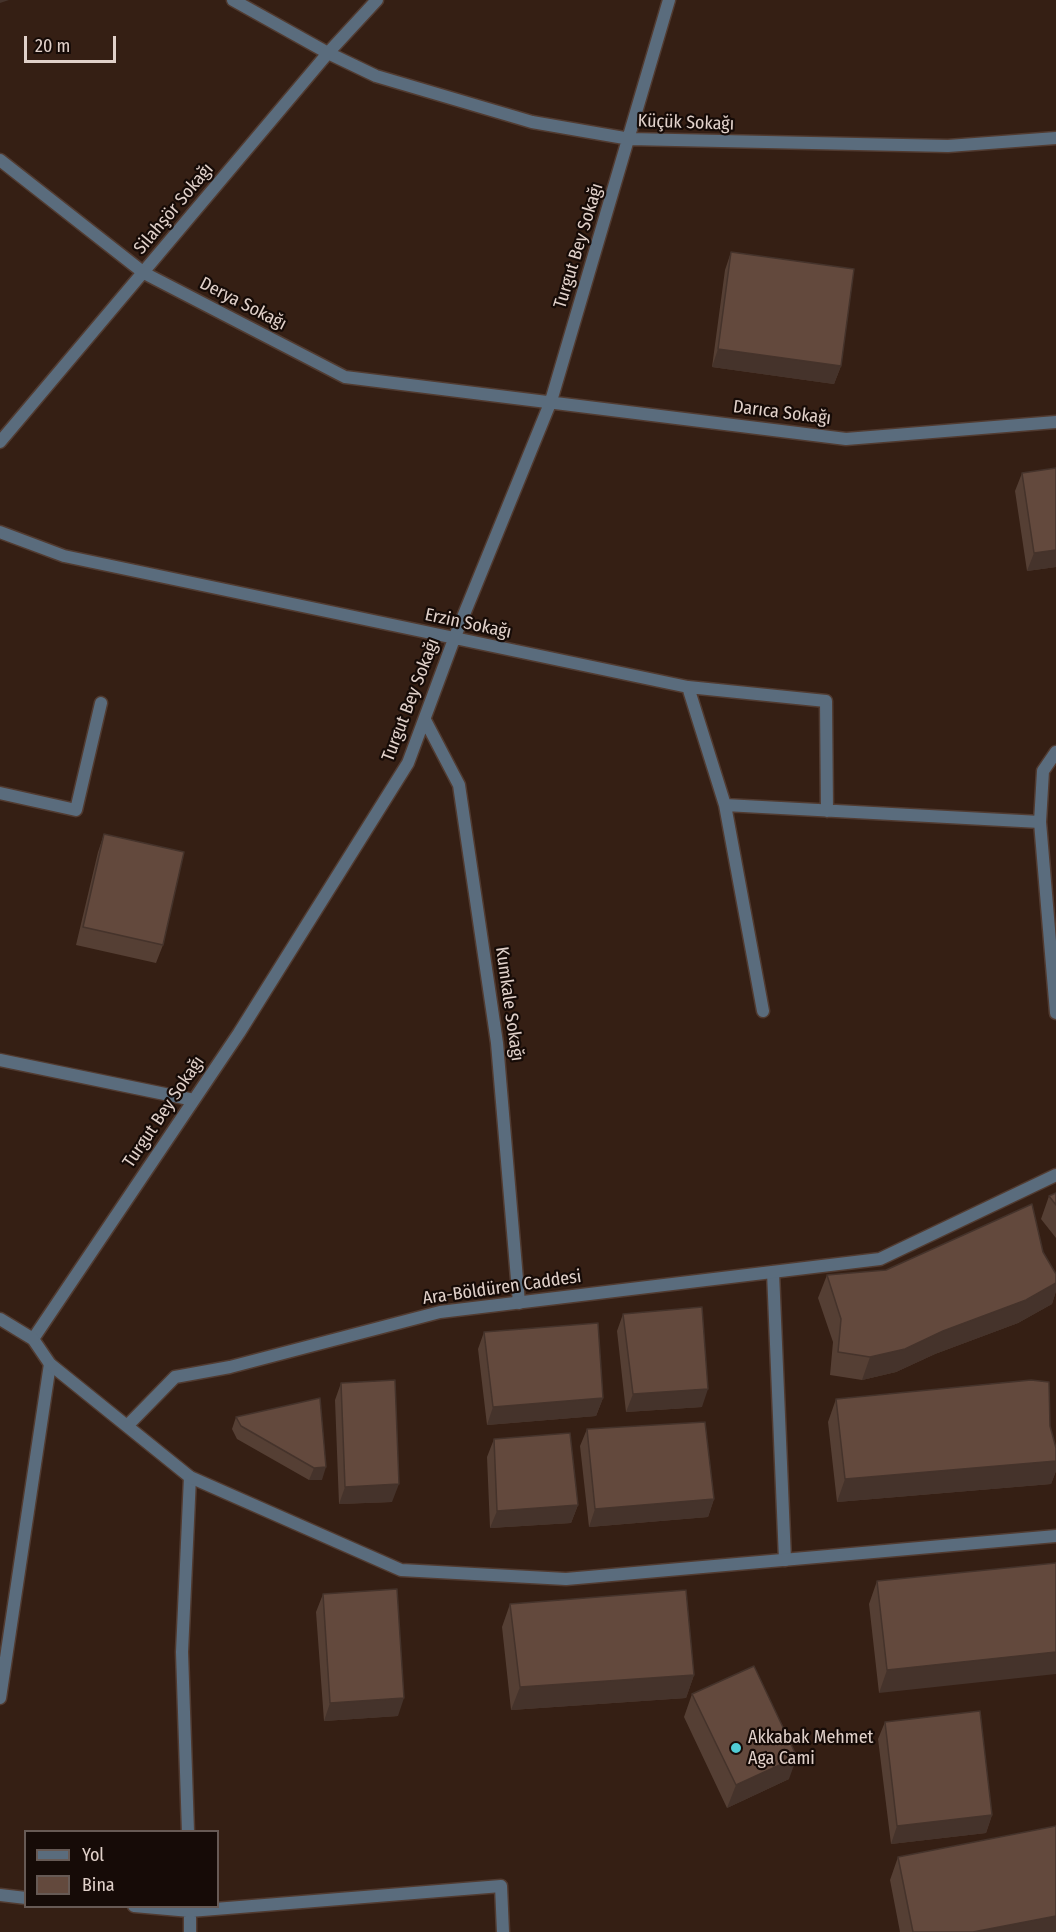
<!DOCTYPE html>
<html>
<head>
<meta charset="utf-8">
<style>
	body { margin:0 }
	#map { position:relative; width:1056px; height:1932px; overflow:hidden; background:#351f14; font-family:"Fira Sans Condensed",sans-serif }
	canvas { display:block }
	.legend { position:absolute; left:24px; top:1830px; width:195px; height:78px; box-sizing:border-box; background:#160b07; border:2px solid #675a55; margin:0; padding:8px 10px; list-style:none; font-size:18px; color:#e1d1ca }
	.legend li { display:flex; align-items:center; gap:12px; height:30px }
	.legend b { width:30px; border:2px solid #675a55 }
	.scale { position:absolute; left:24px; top:36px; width:92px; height:27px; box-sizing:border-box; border:3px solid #e1d1ca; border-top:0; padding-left:8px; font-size:18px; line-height:21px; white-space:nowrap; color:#e1d1ca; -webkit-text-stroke:4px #160b07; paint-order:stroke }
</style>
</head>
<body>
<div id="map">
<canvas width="1056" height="1932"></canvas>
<ul class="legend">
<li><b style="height:8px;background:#5a6c7d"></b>Yol</li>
<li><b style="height:16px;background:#63493d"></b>Bina</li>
</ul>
<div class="scale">20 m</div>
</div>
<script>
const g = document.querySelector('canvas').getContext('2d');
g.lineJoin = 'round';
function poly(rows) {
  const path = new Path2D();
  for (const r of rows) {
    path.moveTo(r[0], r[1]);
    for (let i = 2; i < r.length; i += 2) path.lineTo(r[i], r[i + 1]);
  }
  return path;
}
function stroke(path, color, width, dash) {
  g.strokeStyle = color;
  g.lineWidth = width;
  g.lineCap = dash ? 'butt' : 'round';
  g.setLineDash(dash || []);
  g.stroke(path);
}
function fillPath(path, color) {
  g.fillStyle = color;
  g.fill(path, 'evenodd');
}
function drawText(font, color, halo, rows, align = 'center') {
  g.font = font + ' "Fira Sans Condensed",sans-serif';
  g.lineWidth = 4.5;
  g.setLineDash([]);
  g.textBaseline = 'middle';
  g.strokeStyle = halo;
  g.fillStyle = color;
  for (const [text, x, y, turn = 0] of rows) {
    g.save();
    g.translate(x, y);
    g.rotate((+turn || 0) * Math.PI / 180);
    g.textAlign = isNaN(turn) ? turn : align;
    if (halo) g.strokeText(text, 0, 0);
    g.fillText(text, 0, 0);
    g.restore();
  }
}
const minor = poly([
	[233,0,328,53,376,76,532,122,630,139,948,146,1056,138],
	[0,160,144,273,345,377,846,439,1056,422],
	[0,442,328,53,377,0],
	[0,532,64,556,688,687,826,701,827,811],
	[688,687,725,805,763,1011],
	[425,720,459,785,497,1043,519,1303],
	[1056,752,1043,771,1040,822,1056,1013],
	[0,793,76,810,101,703],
	[725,805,1040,822],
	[0,1060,194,1100],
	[773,1272,785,1560],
	[33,1339,239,1033,408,763,454,639,551,401,669,0],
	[0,1698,50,1364],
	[188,1832,182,1652,190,1477],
	[0,1895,26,1898],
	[134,1906,190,1911,501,1886,503,1932],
	[190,1906,190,1932]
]);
const tertiary = poly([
	[0,1319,33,1339,50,1364,190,1477,401,1570,566,1579,1056,1536],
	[127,1426,175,1377,230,1367,440,1312,880,1259,1056,1175]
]);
const wall = poly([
	[731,252,841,366,834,384,712,367,725,270],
	[1056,468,1056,567,1027,571,1015,491,1022,473],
	[104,834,163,945,156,963,76,945,98,852],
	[1056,1193,1056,1238,1041,1219,1049,1196],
	[1043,1252,1056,1274,1056,1291,1052,1304,1018,1323,935,1354,896,1372,862,1380,830,1375,833,1342,818,1298,827,1275,886,1270],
	[623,1314,702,1407,626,1412,617,1331],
	[484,1332,603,1398,596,1416,487,1425,478,1349],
	[341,1383,392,1502,339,1504,335,1400],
	[320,1398,322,1480,309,1480,237,1439,232,1429,236,1417],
	[836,1399,1050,1426,1056,1448,1056,1471,1051,1484,837,1502,828,1422],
	[587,1429,714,1499,708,1517,589,1527,580,1446],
	[494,1439,578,1505,571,1523,490,1528,487,1457],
	[1056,1563,879,1693,869,1604,877,1581],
	[323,1594,398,1716,324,1721,316,1612],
	[510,1604,694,1675,686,1698,511,1710,502,1627],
	[692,1694,789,1779,727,1808,684,1717],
	[885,1722,992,1815,986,1833,891,1844,878,1739],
	[898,1857,1056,1932,900,1932,890,1880]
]);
const shadedWall = poly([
	[0,0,9,0,0,3],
	[718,349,841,366,834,384,712,367],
	[1056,550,1056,567,1027,571,1034,553],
	[1056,1283,1056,1291,1052,1304,1018,1323,935,1354,896,1372,862,1380,870,1357,943,1331],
	[708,1389,702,1407,626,1412,633,1394],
	[603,1398,596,1416,487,1425,493,1407],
	[1056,1461,1056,1471,1051,1484,837,1502,845,1479],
	[326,1467,322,1480,309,1480,314,1468],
	[399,1484,392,1502,339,1504,345,1487],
	[714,1499,708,1517,589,1527,595,1509],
	[578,1505,571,1523,490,1528,497,1511],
	[1056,1652,1056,1674,879,1693,887,1670],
	[694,1675,686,1698,511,1710,520,1687],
	[404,1698,398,1716,324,1721,330,1703],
	[797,1757,789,1779,727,1808,736,1785],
	[992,1815,986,1833,891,1844,897,1826],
	[1056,1916,1056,1932,973,1932]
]);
const building = poly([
	[731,252,854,269,841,366,718,349,731,252],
	[1056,468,1056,550,1034,553,1022,473,1056,468],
	[104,834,184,852,163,945,83,927,104,834],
	[1056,1193,1056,1205,1049,1196,1056,1193],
	[1032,1204,1043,1252,1056,1274,1056,1283,1026,1300,943,1331,905,1349,870,1357,838,1352,841,1319,827,1275,886,1270,1032,1204],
	[702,1307,708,1389,633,1394,623,1314,702,1307],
	[598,1323,603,1398,493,1407,484,1332,598,1323],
	[395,1380,399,1484,345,1487,341,1383,395,1380],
	[1031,1380,1049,1382,1050,1426,1056,1448,1056,1461,845,1479,836,1399,1031,1380],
	[320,1398,326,1467,314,1468,241,1426,236,1417,320,1398],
	[705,1422,714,1499,595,1509,587,1429,705,1422],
	[570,1433,578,1505,497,1511,494,1439,570,1433],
	[1056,1563,1056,1652,887,1670,877,1581,1056,1563],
	[397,1589,404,1698,330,1703,323,1594,397,1589],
	[686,1590,694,1675,520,1687,510,1604,686,1590],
	[754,1666,797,1757,736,1785,692,1694,754,1666],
	[980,1711,992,1815,897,1826,885,1722,980,1711],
	[1056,1826,1056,1916,973,1932,913,1932,898,1857,1056,1826]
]);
const markers = [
	[736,1748,6,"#51ccd5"]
];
const streetNames = [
	["Küçük Sokağı",686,123,2],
	["Silahşör Sokağı",174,209,-50],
	["Turgut Bey Sokağı",579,246,-73],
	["Derya Sokağı",243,304,27],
	["Darıca Sokağı",782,413,7],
	["Erzin Sokağı",468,624,12],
	["Turgut Bey Sokağı",411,700,-69],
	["Kumkale Sokağı",509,1004,82],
	["Turgut Bey Sokağı",164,1112,-56],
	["Ara-Böldüren Caddesi",502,1288,-8]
];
const poiNames = [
	["Akkabak Mehmet",748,1738],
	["Aga Cami",748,1759]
];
stroke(minor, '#513b31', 15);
stroke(tertiary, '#513b31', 15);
stroke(minor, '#5a6c7d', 12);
stroke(tertiary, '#5a6c7d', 12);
fillPath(wall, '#553f34');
fillPath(shadedWall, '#45332b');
fillPath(building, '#63493d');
stroke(building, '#45332b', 1.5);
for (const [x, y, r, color] of markers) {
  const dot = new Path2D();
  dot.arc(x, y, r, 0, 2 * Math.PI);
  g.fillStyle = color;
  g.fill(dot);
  stroke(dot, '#160b07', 2);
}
drawText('18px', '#e1d1ca', '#160b07', streetNames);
drawText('18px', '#e1d1ca', '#160b07', poiNames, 'left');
</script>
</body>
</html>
